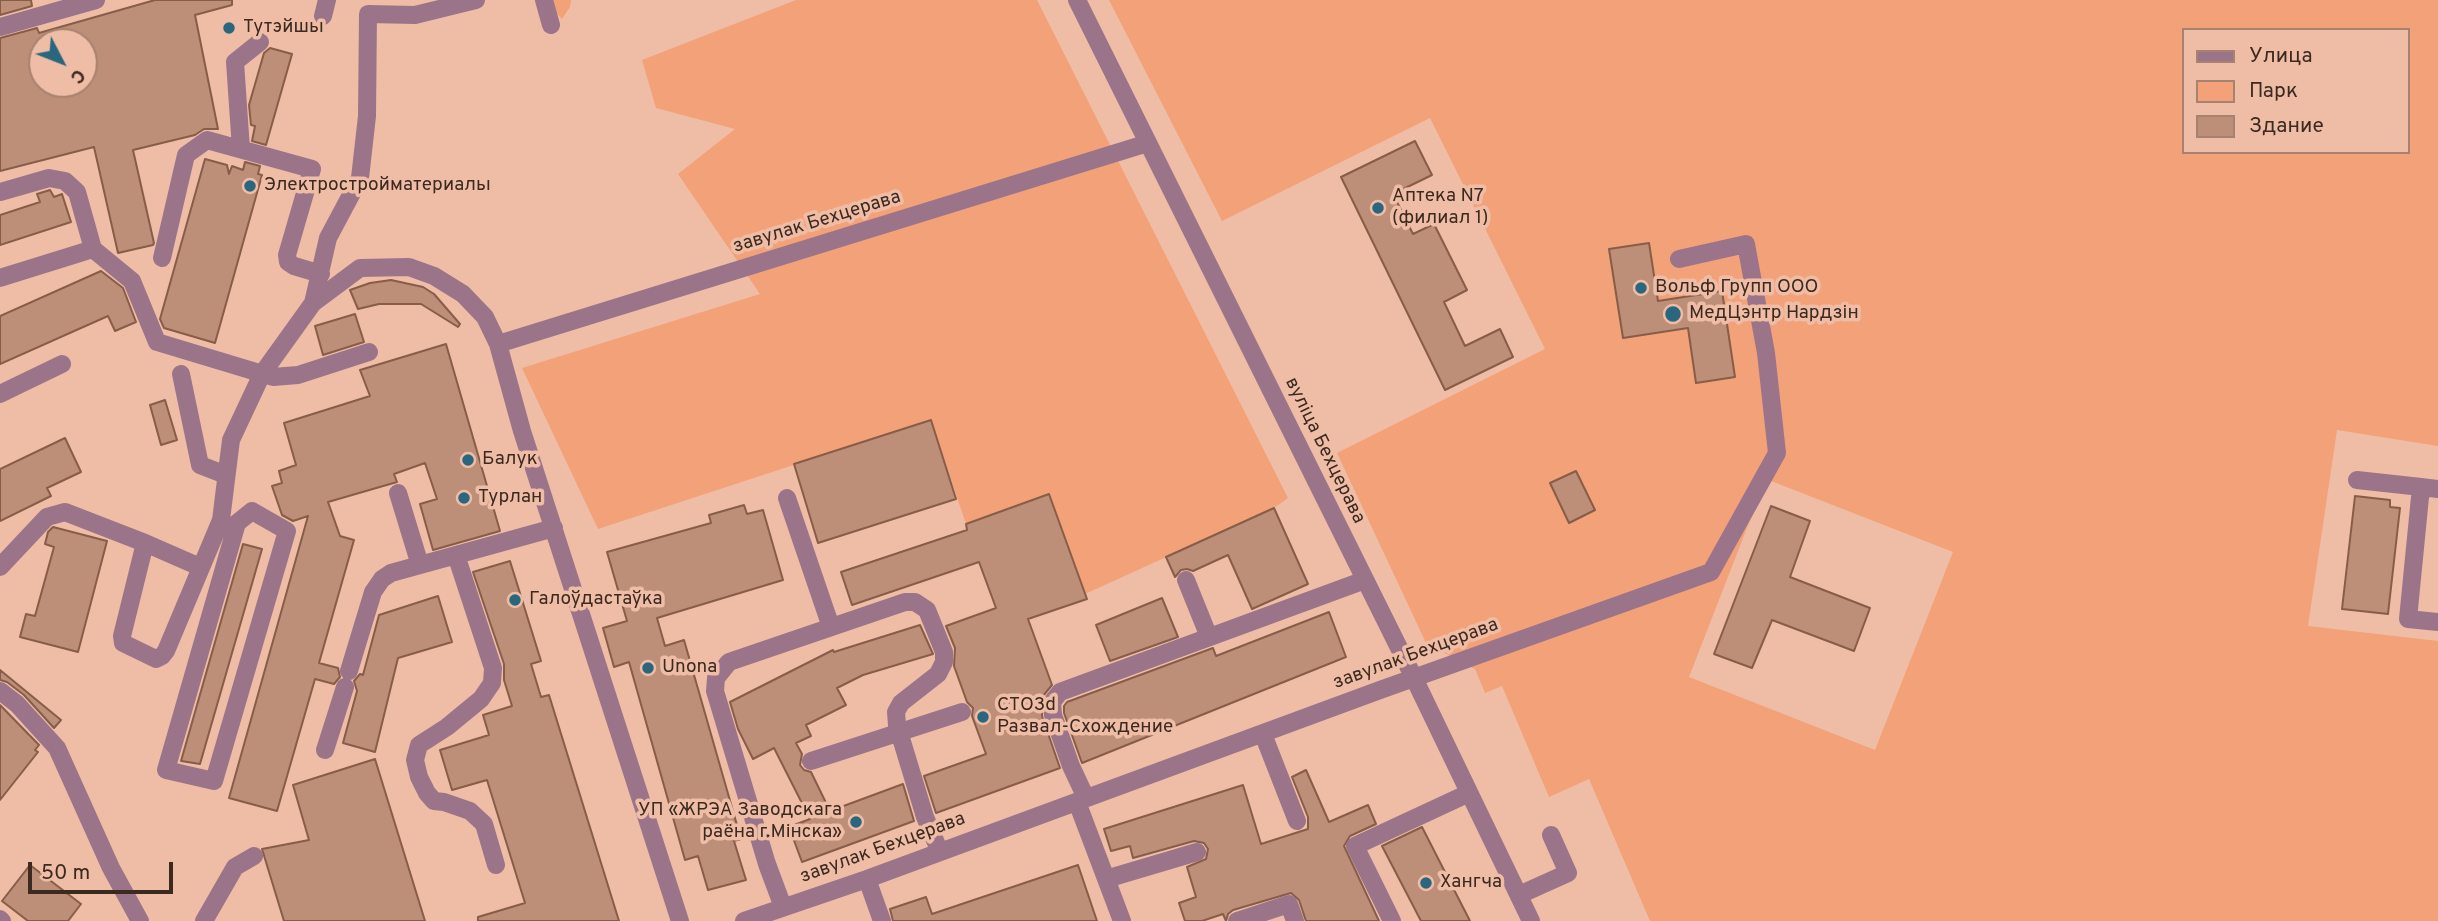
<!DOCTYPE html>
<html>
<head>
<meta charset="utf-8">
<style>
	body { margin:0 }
	#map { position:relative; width:2438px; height:921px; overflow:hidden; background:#efbda6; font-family:Overpass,sans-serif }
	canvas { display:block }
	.legend { position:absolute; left:2182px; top:28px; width:228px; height:126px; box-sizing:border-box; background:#efbda6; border:2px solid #a78270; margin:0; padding:9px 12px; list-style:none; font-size:21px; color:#3c2920 }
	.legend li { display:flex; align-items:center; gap:14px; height:35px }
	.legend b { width:35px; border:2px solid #a78270 }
	.north { position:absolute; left:28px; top:28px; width:70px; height:70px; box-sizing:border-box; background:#efbda6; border:2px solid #a78270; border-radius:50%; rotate:132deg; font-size:19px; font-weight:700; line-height:28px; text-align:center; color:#3c2920 }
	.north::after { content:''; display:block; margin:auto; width:24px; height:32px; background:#2a677e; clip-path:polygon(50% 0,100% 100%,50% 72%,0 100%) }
	.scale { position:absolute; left:28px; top:862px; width:145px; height:32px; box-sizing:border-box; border:4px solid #3c2920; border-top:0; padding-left:9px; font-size:21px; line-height:24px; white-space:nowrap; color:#3c2920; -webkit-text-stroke:5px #efbda6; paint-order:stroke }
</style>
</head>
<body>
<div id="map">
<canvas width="2438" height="921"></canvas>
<ul class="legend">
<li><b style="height:9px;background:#9c7489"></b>Улица</li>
<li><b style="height:19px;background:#f2a179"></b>Парк</li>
<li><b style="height:19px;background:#bd8e78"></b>Здание</li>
</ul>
<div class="north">С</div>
<div class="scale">50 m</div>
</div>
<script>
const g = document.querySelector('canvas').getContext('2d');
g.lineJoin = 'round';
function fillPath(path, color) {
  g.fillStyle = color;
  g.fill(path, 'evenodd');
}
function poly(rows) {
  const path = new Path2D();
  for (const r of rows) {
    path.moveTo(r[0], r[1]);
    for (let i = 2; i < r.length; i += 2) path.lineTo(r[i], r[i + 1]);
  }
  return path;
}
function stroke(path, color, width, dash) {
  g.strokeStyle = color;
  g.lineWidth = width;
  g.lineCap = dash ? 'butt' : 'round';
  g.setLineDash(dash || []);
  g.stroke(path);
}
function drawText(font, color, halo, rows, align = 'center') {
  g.font = font + ' Overpass,sans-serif';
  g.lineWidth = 7;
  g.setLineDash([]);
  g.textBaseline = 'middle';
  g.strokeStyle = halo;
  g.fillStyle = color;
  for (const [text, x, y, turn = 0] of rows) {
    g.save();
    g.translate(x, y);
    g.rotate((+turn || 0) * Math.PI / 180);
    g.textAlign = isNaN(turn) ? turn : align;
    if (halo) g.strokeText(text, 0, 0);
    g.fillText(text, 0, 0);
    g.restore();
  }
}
const green = poly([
	[550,0,571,0,570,7,562,19,551,7],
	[796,0,1037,0,1288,498,1274,508,1085,594,1049,494,966,524,931,420,598,529,522,368,760,294,678,174,735,129,656,108,642,60],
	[1109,0,2438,0,2438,446,2337,430,2308,626,2438,641,2438,921,1650,921,1589,779,1549,797,1502,686,1485,693,1475,669,1426,643,1337,453,1545,349,1430,118,1222,221],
	[2184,30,2408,30,2408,152,2184,152],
	[1766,479,1953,552,1875,750,1689,677]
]);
const building = poly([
	[0,0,31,0,32,6,0,15,0,0],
	[155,0,232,0,232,5,195,15,218,129,204,129,195,135,133,150,154,243,153,245,118,253,94,147,0,171,0,38,37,28,39,33,155,0],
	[42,42,84,42,84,84,42,84,42,42],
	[270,48,292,54,266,145,252,141,255,126,251,125,249,105,264,53,270,48],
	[1415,141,1432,175,1393,194,1413,234,1434,224,1467,290,1444,302,1465,346,1500,329,1513,357,1445,390,1341,177,1415,141],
	[205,159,227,165,229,174,232,166,243,170,245,162,260,166,258,174,262,175,215,343,164,328,160,319,205,159],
	[50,190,54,197,62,194,71,222,0,245,0,215,40,202,37,194,50,190],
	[1649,243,1658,301,1722,291,1735,377,1696,383,1688,328,1623,338,1609,249,1649,243],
	[101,271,123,288,136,322,115,331,108,316,0,364,0,316,101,271],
	[391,280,423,287,434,294,460,324,458,327,421,304,379,304,358,309,350,290,370,283,391,280],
	[355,314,364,342,323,355,315,326,355,314],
	[446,344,500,531,433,550,420,504,437,499,425,463,394,474,397,482,328,502,340,536,354,540,319,663,338,668,340,677,334,684,315,679,277,811,229,798,308,516,293,521,282,515,272,486,282,483,279,471,296,465,284,423,370,396,360,370,446,344],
	[165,400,177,440,161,445,150,405,165,400],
	[931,420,956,499,818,543,794,464,931,420],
	[65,438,81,472,47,488,51,496,0,521,0,469,65,438],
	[1576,471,1595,510,1569,523,1550,483,1576,471],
	[1049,494,1087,599,1028,619,1052,685,1043,696,1042,716,1060,768,936,813,924,776,986,754,972,716,973,708,967,702,954,666,955,648,946,626,996,608,979,562,852,605,841,572,967,530,966,524,1049,494],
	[2355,496,2390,500,2390,507,2400,508,2388,614,2342,609,2355,496],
	[744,505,747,514,763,510,783,580,657,618,665,646,684,640,741,839,734,841,746,880,708,890,698,856,685,860,629,662,614,667,603,628,627,621,607,552,711,523,709,515,744,505],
	[1771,506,1810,521,1790,577,1870,608,1854,651,1772,620,1752,668,1714,654,1771,506],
	[1274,508,1308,584,1252,609,1228,555,1193,571,1187,569,1181,570,1175,577,1166,557,1274,508],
	[53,527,107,541,78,652,20,637,26,614,35,616,54,547,45,544,48,532,53,527],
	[243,544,262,549,200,764,181,761,243,544],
	[510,561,541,661,531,664,541,697,549,695,619,921,478,921,478,917,525,903,487,780,452,790,440,750,489,735,483,715,512,706,504,680,504,664,473,572,510,561],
	[438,596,452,642,398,658,375,752,343,743,357,691,354,681,360,674,363,675,379,615,438,596],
	[1162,598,1178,637,1110,661,1096,625,1162,598],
	[1329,612,1346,657,1082,763,1064,713,1064,706,1067,702,1213,648,1216,656,1329,612],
	[920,625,933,654,863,675,837,688,846,705,806,725,811,736,796,743,802,754,800,765,804,770,811,772,830,811,903,784,914,821,802,862,789,827,810,819,774,748,753,759,738,729,730,702,833,650,834,652,920,625],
	[0,670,61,720,54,728,24,695,7,682,0,680,0,670],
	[0,705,39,745,35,750,38,752,0,800,0,705],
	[375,759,425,921,284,921,262,849,309,840,293,785,375,759],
	[1306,770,1329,822,1368,805,1376,824,1350,836,1344,846,1379,921,1306,921,1299,900,1291,893,1233,910,1228,914,1226,921,1223,914,1202,921,1185,921,1179,903,1196,897,1187,867,1206,859,1208,849,1204,843,1194,841,1133,858,1130,846,1111,851,1104,829,1243,785,1261,844,1308,829,1308,817,1292,777,1306,770],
	[1422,827,1470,921,1421,921,1382,846,1422,827],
	[30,865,81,904,68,921,28,921,2,901,30,865],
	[1078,865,1097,921,893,921,890,909,926,897,932,914,1078,865]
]);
const minor = poly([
	[544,0,551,25],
	[1077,0,1414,678,1531,921],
	[323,16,327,0],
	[0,27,96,0],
	[241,149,235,62,260,42],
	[0,192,49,178,65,181,77,192,93,249],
	[162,258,186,155,207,140,312,169,287,255,288,262,294,266,321,274],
	[0,278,93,249,132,281,157,342,273,377,298,375,369,352],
	[313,303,328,238,360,178,367,116,368,14,415,15,476,0],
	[498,344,1148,143],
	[181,374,200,465,226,475],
	[0,394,62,364],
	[2357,480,2421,487],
	[2438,489,2421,487,2408,619,2438,622],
	[398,493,420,565],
	[787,498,831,627],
	[252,511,287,531,214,781,166,770,237,523,252,511],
	[456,555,493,668,492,683,481,699,447,727,419,745,415,760,419,777,427,793,434,801,444,802,470,811,484,824,496,865],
	[0,567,47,517,65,512,145,543],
	[200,567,145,543,122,636,123,643,156,659,162,656,166,651,221,520,231,440,262,374,313,303,360,268,409,267,434,276,463,294,485,317,498,344,522,431,680,921],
	[1186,580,1209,637],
	[349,671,373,592,382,579,391,573,554,528],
	[0,691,17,704,57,748,111,868,140,921],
	[1263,734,1297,821],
	[325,750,345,687],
	[811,761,962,712],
	[1086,798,1071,766,1053,715,1052,702,1060,692,1365,580],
	[1077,802,1122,921],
	[867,879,882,921],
	[1106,879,1197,852],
	[1519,895,1568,873,1551,835],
	[783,907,767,864,715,691,716,678,729,662,905,602,915,602,927,610,944,652,944,662,938,674,901,703,896,712,897,725,925,817,940,852],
	[0,919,2,921],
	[204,921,235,867,254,856],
	[744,921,867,879,1380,690,1711,572,1777,453,1766,353,1746,244,1679,259],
	[1237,921,1289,904,1295,921],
	[1392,921,1355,846,1469,793]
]);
const markers = [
	[229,28,7,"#2a677e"],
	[250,186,7,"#2a677e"],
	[1378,208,7,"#2a677e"],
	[1641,288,7,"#2a677e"],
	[1673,314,9,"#2a677e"],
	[468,460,7,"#2a677e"],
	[464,498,7,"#2a677e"],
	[515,600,7,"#2a677e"],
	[648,668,7,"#2a677e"],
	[983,717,7,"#2a677e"],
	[856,822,7,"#2a677e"],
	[1426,883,7,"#2a677e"]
];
const poiNames = [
	["Тутэйшы",243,28],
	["Электростройматериалы",264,186],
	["Аптека N7",1392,197],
	["(филиал 1)",1392,219],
	["Вольф Групп ООО",1655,288],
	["МедЦэнтр Нардзін",1689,314],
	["Балук",482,460],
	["Турлан",478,498],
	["Галоўдастаўка",529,600],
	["Unona",662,668],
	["СТО3d",997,706],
	["Развал-Схождение",997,728],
	["УП «ЖРЭА Заводскага",842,811,"right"],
	["раёна г.Мінска»",842,833,"right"],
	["Хангча",1440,883]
];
const streetNames = [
	["завулак Бехцерава",817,223,-17],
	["вуліца Бехцерава",1324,451,64],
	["завулак Бехцерава",1416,655,-20],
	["завулак Бехцерава",883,849,-20]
];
fillPath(green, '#f2a179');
fillPath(building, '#bd8e78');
stroke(building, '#885d48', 2);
stroke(minor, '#9c7489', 18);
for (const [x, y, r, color] of markers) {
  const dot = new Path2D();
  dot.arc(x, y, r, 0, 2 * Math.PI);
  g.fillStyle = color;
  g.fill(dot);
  stroke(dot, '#efbda6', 2.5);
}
drawText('19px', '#3c2920', '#efbda6', poiNames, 'left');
drawText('19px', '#3c2920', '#efbda6', streetNames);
</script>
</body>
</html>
